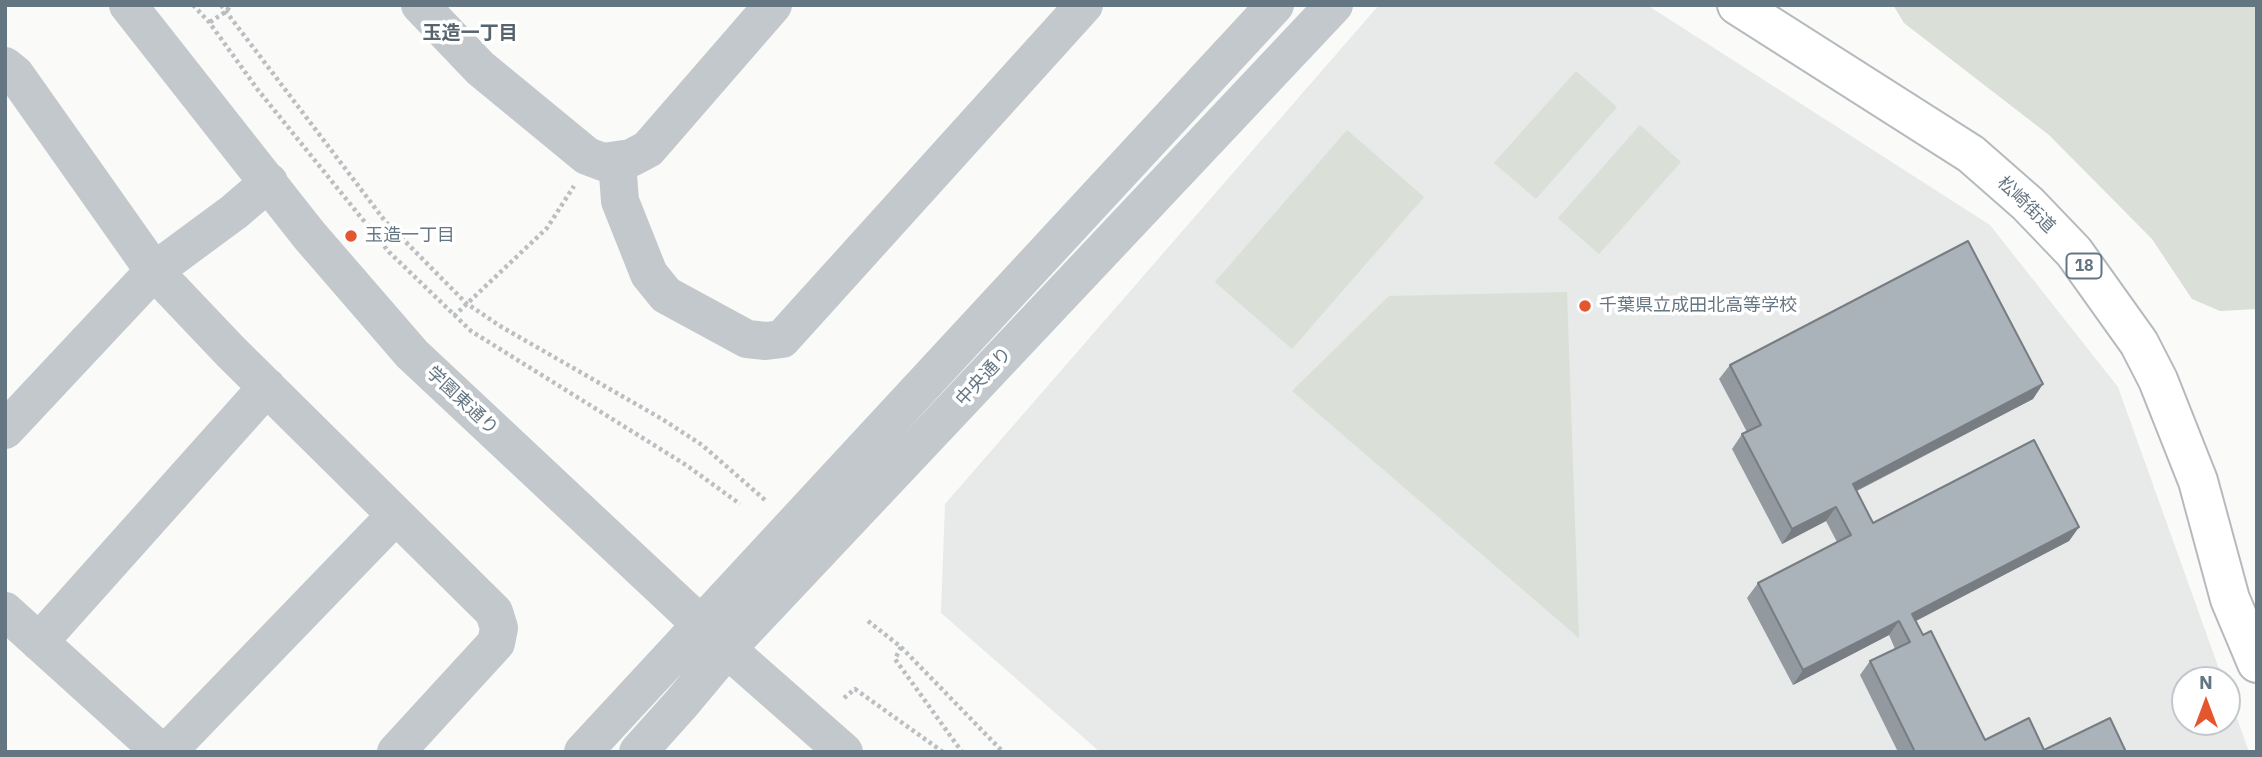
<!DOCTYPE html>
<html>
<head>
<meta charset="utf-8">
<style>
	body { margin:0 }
	#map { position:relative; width:2262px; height:757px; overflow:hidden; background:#fafaf8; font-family:"IBM Plex Sans",sans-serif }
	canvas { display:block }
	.frame { position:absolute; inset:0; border:7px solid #657683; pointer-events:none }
	.north { position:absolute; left:2171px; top:666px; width:70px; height:70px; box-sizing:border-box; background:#fff; border:2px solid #c1c8cd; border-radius:50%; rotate:0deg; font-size:19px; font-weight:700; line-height:28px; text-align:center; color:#657683 }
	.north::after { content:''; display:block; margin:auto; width:24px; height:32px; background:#e4572e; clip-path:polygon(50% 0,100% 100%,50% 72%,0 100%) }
</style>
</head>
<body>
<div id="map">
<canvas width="2262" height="757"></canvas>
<div class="frame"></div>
<div class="north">N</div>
</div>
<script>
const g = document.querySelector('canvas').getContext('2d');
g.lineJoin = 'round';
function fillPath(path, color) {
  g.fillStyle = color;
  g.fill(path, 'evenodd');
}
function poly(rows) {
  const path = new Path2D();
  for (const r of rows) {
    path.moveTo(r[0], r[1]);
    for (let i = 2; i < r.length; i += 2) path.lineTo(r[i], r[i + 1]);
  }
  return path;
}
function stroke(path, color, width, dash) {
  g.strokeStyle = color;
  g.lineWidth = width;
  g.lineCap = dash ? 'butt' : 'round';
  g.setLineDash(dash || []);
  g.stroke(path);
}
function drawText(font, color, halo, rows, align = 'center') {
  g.font = font + ' "IBM Plex Sans","Noto Sans JP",sans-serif';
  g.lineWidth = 7;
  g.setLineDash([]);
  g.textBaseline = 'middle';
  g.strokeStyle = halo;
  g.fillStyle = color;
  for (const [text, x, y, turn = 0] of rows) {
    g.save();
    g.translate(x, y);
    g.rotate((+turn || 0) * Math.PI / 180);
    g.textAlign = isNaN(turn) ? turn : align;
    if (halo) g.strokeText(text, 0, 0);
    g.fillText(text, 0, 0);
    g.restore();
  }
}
const built = poly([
	[1379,5,1647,5,1990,225,2118,387,2223,680,2185,680,2185,722,2227,722,2227,690,2249,752,1100,752,941,613,945,504]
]);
const green = poly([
	[1893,5,2257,5,2257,309,2220,311,2192,299,2152,239,2049,135,1904,23],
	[1576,71,1617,107,1536,199,1494,163],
	[1640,125,1681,162,1599,254,1558,218],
	[1347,130,1424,197,1292,349,1215,282],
	[1567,292,1579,638,1292,391,1389,296]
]);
const path = poly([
	[193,5,209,22,258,90,389,252,471,331,686,465,740,504],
	[221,5,385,221,466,303,500,326,662,419,702,445,765,500],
	[210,22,227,11,230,5],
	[454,316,547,228,574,186],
	[868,621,901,647,1003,752],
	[901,647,895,659,962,752],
	[844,698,855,689,943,752]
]);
const minor = poly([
	[128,5,309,235,412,354,727,649,844,752],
	[420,5,480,68,587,156,603,162,631,158,648,149,773,5],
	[5,66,15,74,154,271,231,352,494,612,499,628,496,643,396,752],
	[617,161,620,201,649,274,666,295,747,339,766,341,782,339,1084,5],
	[5,430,154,271,234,212,269,182],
	[5,611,161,752],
	[39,642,267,387],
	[167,752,395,516],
	[583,752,1275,5],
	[638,752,681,704,727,649,1334,5]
]);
const major = poly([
	[1737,5,1971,154,2028,204,2074,252,2139,343,2158,380,2198,481,2230,599,2257,663]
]);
const wall = poly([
	[1730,365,2033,399,1857,491,1873,523,2079,527,2069,541,1916,621,1923,635,1985,740,2044,750,2126,752,1898,752,1860,675,1870,661,1895,649,1889,635,1793,685,1747,598,1758,583,1837,542,1826,521,1782,544,1732,449,1742,434,1747,432,1719,379]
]);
const shadedWall = poly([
	[2043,384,2033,399,1842,498,1853,484],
	[1836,507,1826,521,1782,544,1792,529],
	[2079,527,2069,541,1902,628,1912,614],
	[1899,621,1889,635,1793,685,1803,670]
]);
const building = poly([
	[1968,241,2043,384,1853,484,1873,523,2034,440,2079,527,1912,614,1923,635,1931,631,1985,740,2029,718,2044,750,2110,718,2126,752,1915,752,1870,661,1910,642,1899,621,1803,670,1758,583,1851,535,1836,507,1792,529,1742,434,1761,425,1730,365,1968,241]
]);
const markers = [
	[351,236,7,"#e4572e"],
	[1585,306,7,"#e4572e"]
];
const shields = [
	[2084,266,35]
];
const shieldNames = [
	["18",2084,266]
];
const streetNames = [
	["松崎街道",2026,205,44],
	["中央通り",984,377,-47],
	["学園東通り",462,401,43]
];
const poiNames = [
	["玉造一丁目",365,236],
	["千葉県立成田北高等学校",1599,306]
];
const neighbourhoodNames = [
	["玉造一丁目",470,34]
];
fillPath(built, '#e8e9e9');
fillPath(green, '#dadfd7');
stroke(major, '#b5babe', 42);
stroke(path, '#bbbfc2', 4.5, [3.5, 3.5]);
stroke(minor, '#c3c8cc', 38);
stroke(major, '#fff', 38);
fillPath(wall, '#929a9f');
fillPath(shadedWall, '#777d82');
fillPath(building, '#aab3b9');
stroke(building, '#777d82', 2);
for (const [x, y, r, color] of markers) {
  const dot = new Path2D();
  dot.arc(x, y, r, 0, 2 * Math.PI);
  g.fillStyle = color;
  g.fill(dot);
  stroke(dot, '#fff', 2.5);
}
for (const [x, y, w] of shields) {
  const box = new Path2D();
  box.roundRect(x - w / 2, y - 12.5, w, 25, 5);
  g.fillStyle = '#fff';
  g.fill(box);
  stroke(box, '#657683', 2);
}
drawText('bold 16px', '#657683', null, shieldNames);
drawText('18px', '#657683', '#fff', streetNames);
drawText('18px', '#657683', '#fff', poiNames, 'left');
drawText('bold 19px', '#57646e', '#fff', neighbourhoodNames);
</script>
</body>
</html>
